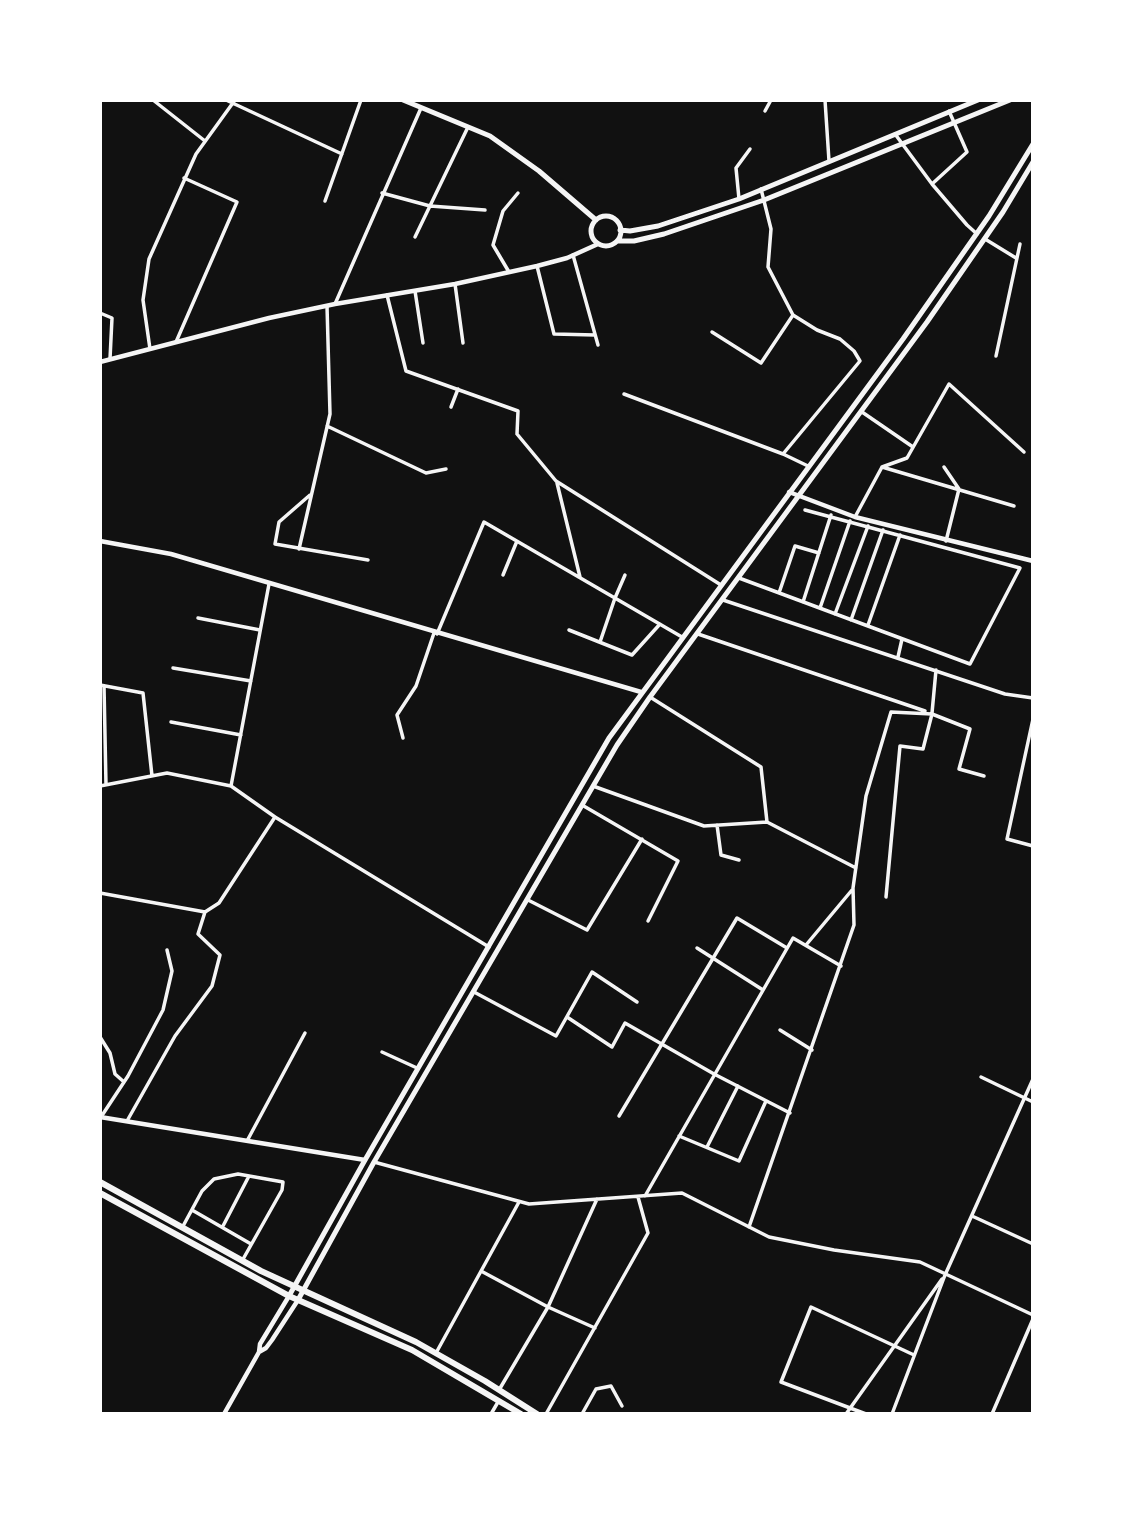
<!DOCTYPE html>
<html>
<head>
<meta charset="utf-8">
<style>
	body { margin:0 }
	#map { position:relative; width:1133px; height:1514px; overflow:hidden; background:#111; font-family:"DejaVu Sans",sans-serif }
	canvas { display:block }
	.frame { position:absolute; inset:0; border:102px solid #fff; pointer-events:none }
</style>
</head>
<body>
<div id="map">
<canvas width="1133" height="1514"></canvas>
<div class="frame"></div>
</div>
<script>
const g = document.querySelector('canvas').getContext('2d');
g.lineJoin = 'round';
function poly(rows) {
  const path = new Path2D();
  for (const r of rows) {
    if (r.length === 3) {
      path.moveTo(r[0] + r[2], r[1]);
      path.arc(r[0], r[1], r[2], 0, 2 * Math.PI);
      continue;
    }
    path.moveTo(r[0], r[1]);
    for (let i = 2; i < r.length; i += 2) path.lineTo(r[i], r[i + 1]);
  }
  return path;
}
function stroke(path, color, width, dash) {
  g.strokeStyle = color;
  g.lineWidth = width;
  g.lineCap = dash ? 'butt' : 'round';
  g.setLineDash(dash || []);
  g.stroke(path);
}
const minor = poly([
	[153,100,205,141],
	[226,100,342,154],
	[825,100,829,161],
	[765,111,771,100],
	[895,134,932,184,967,225,977,234],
	[932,184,967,152,949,111],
	[761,189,771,229,768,267,793,315,817,330,840,339,854,351,860,361,783,454],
	[382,193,430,206,485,210],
	[739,199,736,168,750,149],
	[325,201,361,100],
	[415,237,468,127],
	[985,239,1016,258],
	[573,255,598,345],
	[537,266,554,334,595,335],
	[509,272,493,245,503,211,518,193],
	[455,284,463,343],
	[415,291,423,343],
	[387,295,406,371,518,411,517,434,556,481,721,585],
	[335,304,421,108],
	[100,313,112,318,110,359],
	[712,332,761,363,793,315],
	[176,342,237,202,184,178],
	[150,349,143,300,149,259,196,154,235,100],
	[996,356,1020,244],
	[624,394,783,454,808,466],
	[451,407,458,389],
	[862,412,913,447],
	[327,426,426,473,446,469],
	[100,452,100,450],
	[882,467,907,458,949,384,1024,452],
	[944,467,959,489,946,541],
	[1033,469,1033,474],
	[557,483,580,577],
	[310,495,279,522,275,544,368,560],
	[855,517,882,467,1014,506],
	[299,549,330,414,327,306],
	[503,575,517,541],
	[739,578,970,664,1020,568,805,510],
	[779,593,795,546,819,553],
	[723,600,1005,694,1033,698],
	[803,602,831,515],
	[820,608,850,521],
	[835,614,868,526],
	[198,618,260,630],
	[851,620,883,530],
	[868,625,900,535],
	[569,630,632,655,660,624],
	[437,634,484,522,682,637],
	[698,634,925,711],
	[600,642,615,598,625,575],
	[898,657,902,639],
	[173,668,251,681],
	[100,685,143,693,152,776],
	[104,686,106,785],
	[650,697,761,767,767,822,856,868],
	[932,713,936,670],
	[1033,719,1007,839,1033,846],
	[171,722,241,735],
	[403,738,397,715,416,686,434,633],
	[100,786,167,773,231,786,269,584],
	[231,786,275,817],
	[593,786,704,826,767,822],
	[582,805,678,861,648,921],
	[717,825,721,855,739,860],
	[100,893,205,912,219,903,275,817,489,947],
	[886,897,900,746,923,749,932,714,970,729,959,769,984,776],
	[528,900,587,930,642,839],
	[806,945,852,890],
	[697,948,763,990],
	[474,992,556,1036,592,972,637,1002],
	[567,1017,612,1047,625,1023,714,1074,790,1113],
	[780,1030,812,1050],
	[100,1037,110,1053,115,1074,124,1082],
	[382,1052,417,1068],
	[981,1077,1033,1102],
	[619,1116,737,918,787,948],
	[101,1117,128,1076,163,1010,172,971,167,950],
	[127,1121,175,1036,212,986,220,955,198,934,205,912],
	[679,1136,739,1161,766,1101],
	[247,1141,305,1033],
	[707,1147,738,1086],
	[374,1162,529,1204,682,1193,769,1237,834,1250,920,1262,1033,1315],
	[645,1196,793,938,841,966],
	[192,1210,251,1244],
	[972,1216,1033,1244],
	[223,1226,249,1176],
	[749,1227,854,925,853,888,866,796,891,712,932,714],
	[182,1228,202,1191,214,1179,238,1174,283,1182,282,1190,242,1261],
	[481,1271,548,1307,595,1328],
	[436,1353,519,1202],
	[499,1390,548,1307,597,1199],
	[491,1414,498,1402],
	[546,1414,648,1233,638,1197],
	[582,1414,596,1389,611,1386,622,1406],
	[846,1414,942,1279],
	[866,1414,781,1382,811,1307,914,1355],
	[892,1414,945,1275,1033,1079],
	[992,1414,1033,1319]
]);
const tertiary = poly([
	[100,362,269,318,335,304,455,284,537,266,567,258,598,244],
	[789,492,855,517,1033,561],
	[100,541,171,554,641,692],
	[100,1117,365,1160],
	[259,1352,266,1348,272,1340,298,1300],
	[224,1414,259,1352,260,1344,289,1296]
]);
const primary = poly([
	[403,100,490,136,539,171,596,220],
	[606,231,15],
	[620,230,630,231,658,226,739,199,978,100],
	[617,241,634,241,664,234,764,200,1010,100],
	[289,1296,365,1160,609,738,903,339,989,216,1033,144],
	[298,1300,374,1162,617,745,650,697,927,322,1003,212,1033,162]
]);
const trunk = poly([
	[100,1182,261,1271,416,1342,485,1381,537,1414],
	[100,1193,289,1296,412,1350,521,1414]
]);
stroke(minor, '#f5f5f5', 3.5);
stroke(tertiary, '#f5f5f5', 4.5);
stroke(primary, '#f5f5f5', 5);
stroke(trunk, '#f5f5f5', 6);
</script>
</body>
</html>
